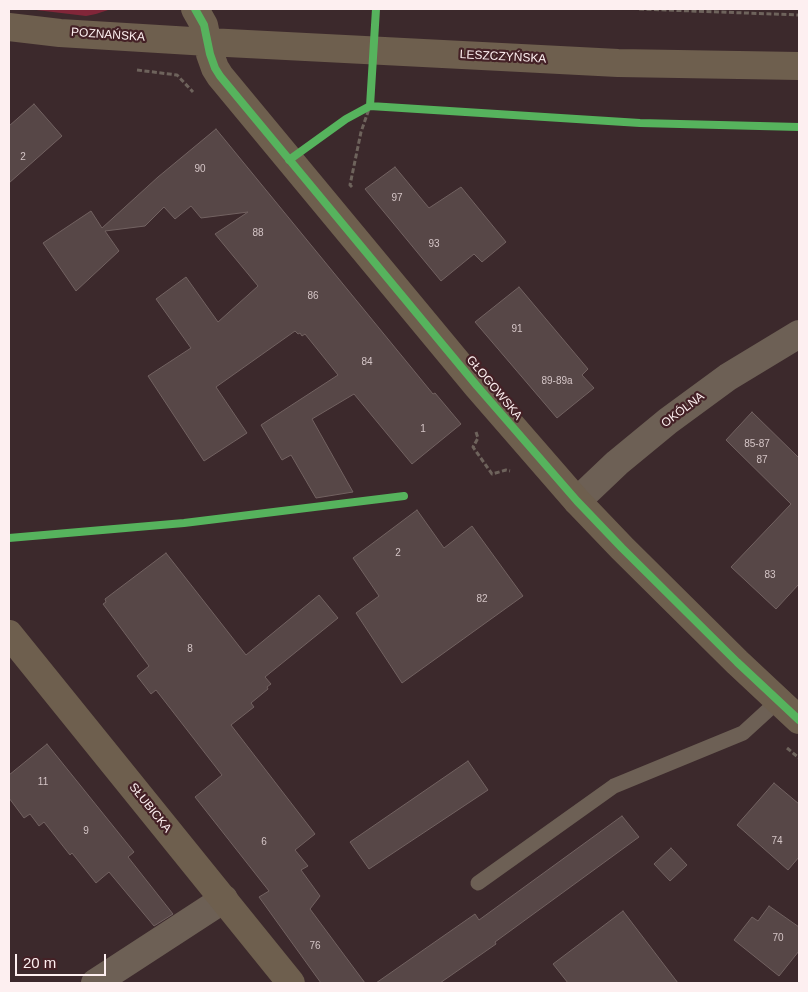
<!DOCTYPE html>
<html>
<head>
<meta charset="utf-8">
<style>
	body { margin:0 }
	#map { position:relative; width:808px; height:992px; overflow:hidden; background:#3c292c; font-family:Arial,sans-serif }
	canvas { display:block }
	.frame { position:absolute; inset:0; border:10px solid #fdeff0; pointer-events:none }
	.scale { position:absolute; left:15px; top:954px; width:91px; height:22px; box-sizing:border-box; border:2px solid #fdeff0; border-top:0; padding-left:6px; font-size:15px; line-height:18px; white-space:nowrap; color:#fdeff0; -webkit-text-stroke:4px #442126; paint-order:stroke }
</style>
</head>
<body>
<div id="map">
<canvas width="808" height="992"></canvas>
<div class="frame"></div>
<div class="scale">20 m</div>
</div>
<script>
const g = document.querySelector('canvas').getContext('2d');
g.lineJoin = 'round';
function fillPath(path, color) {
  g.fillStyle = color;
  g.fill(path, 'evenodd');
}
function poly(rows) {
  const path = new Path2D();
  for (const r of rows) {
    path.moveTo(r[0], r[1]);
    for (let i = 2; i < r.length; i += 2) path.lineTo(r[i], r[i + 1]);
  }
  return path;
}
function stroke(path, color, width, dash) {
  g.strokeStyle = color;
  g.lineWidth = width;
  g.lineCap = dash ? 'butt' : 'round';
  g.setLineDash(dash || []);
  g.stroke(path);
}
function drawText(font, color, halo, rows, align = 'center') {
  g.font = font + ' Arial,sans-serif';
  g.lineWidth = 4.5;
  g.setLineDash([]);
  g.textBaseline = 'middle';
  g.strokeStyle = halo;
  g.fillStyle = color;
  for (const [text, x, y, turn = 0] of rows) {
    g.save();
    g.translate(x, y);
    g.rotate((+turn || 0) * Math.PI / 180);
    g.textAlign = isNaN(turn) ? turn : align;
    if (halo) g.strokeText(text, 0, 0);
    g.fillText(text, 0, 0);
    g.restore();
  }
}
const green = poly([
	[28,9,111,9,96,14,86,16]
]);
const building = poly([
	[34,104,62,136,9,183,9,126,34,104],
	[216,129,433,394,435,393,461,424,412,464,354,394,312,419,353,492,316,498,291,455,282,460,261,425,338,375,305,334,302,336,300,333,298,334,295,331,216,387,247,433,204,461,148,376,191,348,156,299,186,277,218,322,258,286,215,234,248,212,201,218,191,206,175,219,164,207,145,226,105,231,119,251,76,291,43,243,91,211,102,228,158,177,216,129],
	[395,167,429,208,461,187,506,242,482,262,474,254,441,281,365,189,395,167],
	[519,287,588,369,582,375,594,388,557,418,475,322,519,287],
	[752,412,799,458,799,584,776,609,731,567,791,504,726,440,752,412],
	[417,510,444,548,472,526,523,596,402,683,356,613,379,596,353,558,417,510],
	[166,553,246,655,319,595,338,618,265,677,271,684,267,687,268,689,251,703,254,707,231,725,315,834,295,850,308,866,301,870,320,896,310,909,365,983,321,983,259,897,269,891,195,797,222,775,156,690,151,694,137,676,149,666,103,604,106,602,105,599,166,553],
	[47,744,134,852,128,857,173,914,154,926,109,872,96,883,72,853,70,855,44,822,39,826,30,814,24,818,9,798,9,775,47,744],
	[468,761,488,790,369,869,350,842,468,761],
	[774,783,799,804,799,857,788,870,737,825,774,783],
	[622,816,639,837,495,942,496,944,440,983,376,983,475,914,479,920,622,816],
	[671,848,687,865,670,881,654,864,671,848],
	[769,906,799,927,799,951,779,976,734,940,752,917,758,921,769,906],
	[623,911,678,983,568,983,553,964,623,911]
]);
const path = poly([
	[639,9,799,15],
	[137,70,177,75,193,92],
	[352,187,350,185,361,132,370,106],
	[476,432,478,438,473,447,492,474,506,470,510,471],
	[787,748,799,758]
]);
const lane = poly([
	[478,883,614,786,743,733,778,701]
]);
const street = poly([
	[577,501,617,463,668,421,728,377,799,334],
	[95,983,224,899]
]);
const secondary = poly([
	[195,9,204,25,210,54,215,68,220,76,477,386,577,501,622,548,737,662,799,720],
	[9,27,60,33,208,42,521,58,618,63,799,66],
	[9,634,291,983]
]);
const cycleway = poly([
	[195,9,204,25,210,54,215,68,220,76,477,386,577,501,622,548,737,662,799,720],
	[376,9,370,106,640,123,799,127],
	[289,160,346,119,370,106],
	[9,538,184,523,404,496]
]);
const numberNames = [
	["2",23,157],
	["90",200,169],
	["97",397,198],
	["88",258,233],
	["93",434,244],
	["86",313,296],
	["91",517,329],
	["84",367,362],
	["89-89a",557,381],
	["1",423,429],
	["85-87",757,444],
	["87",762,460],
	["2",398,553],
	["83",770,575],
	["82",482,599],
	["8",190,649],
	["11",43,782],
	["9",86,831],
	["74",777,841],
	["6",264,842],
	["70",778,938],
	["76",315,946]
];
const streetNames = [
	["POZNAŃSKA",108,35,4],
	["LESZCZYŃSKA",503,57,3],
	["GŁOGOWSKA",494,388,50],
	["OKÓLNA",683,410,-37],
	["SŁUBICKA",150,808,51]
];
fillPath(green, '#812639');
fillPath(building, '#574747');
stroke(building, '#726261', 1);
stroke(path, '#6e635c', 3, [5, 2.5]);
stroke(lane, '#6d6055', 15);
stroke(street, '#6d6055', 28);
stroke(secondary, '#6e5f4e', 28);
stroke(cycleway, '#56b35d', 8);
drawText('10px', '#d4c5c6', null, numberNames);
drawText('12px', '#fdeff0', '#442126', streetNames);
</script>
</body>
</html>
